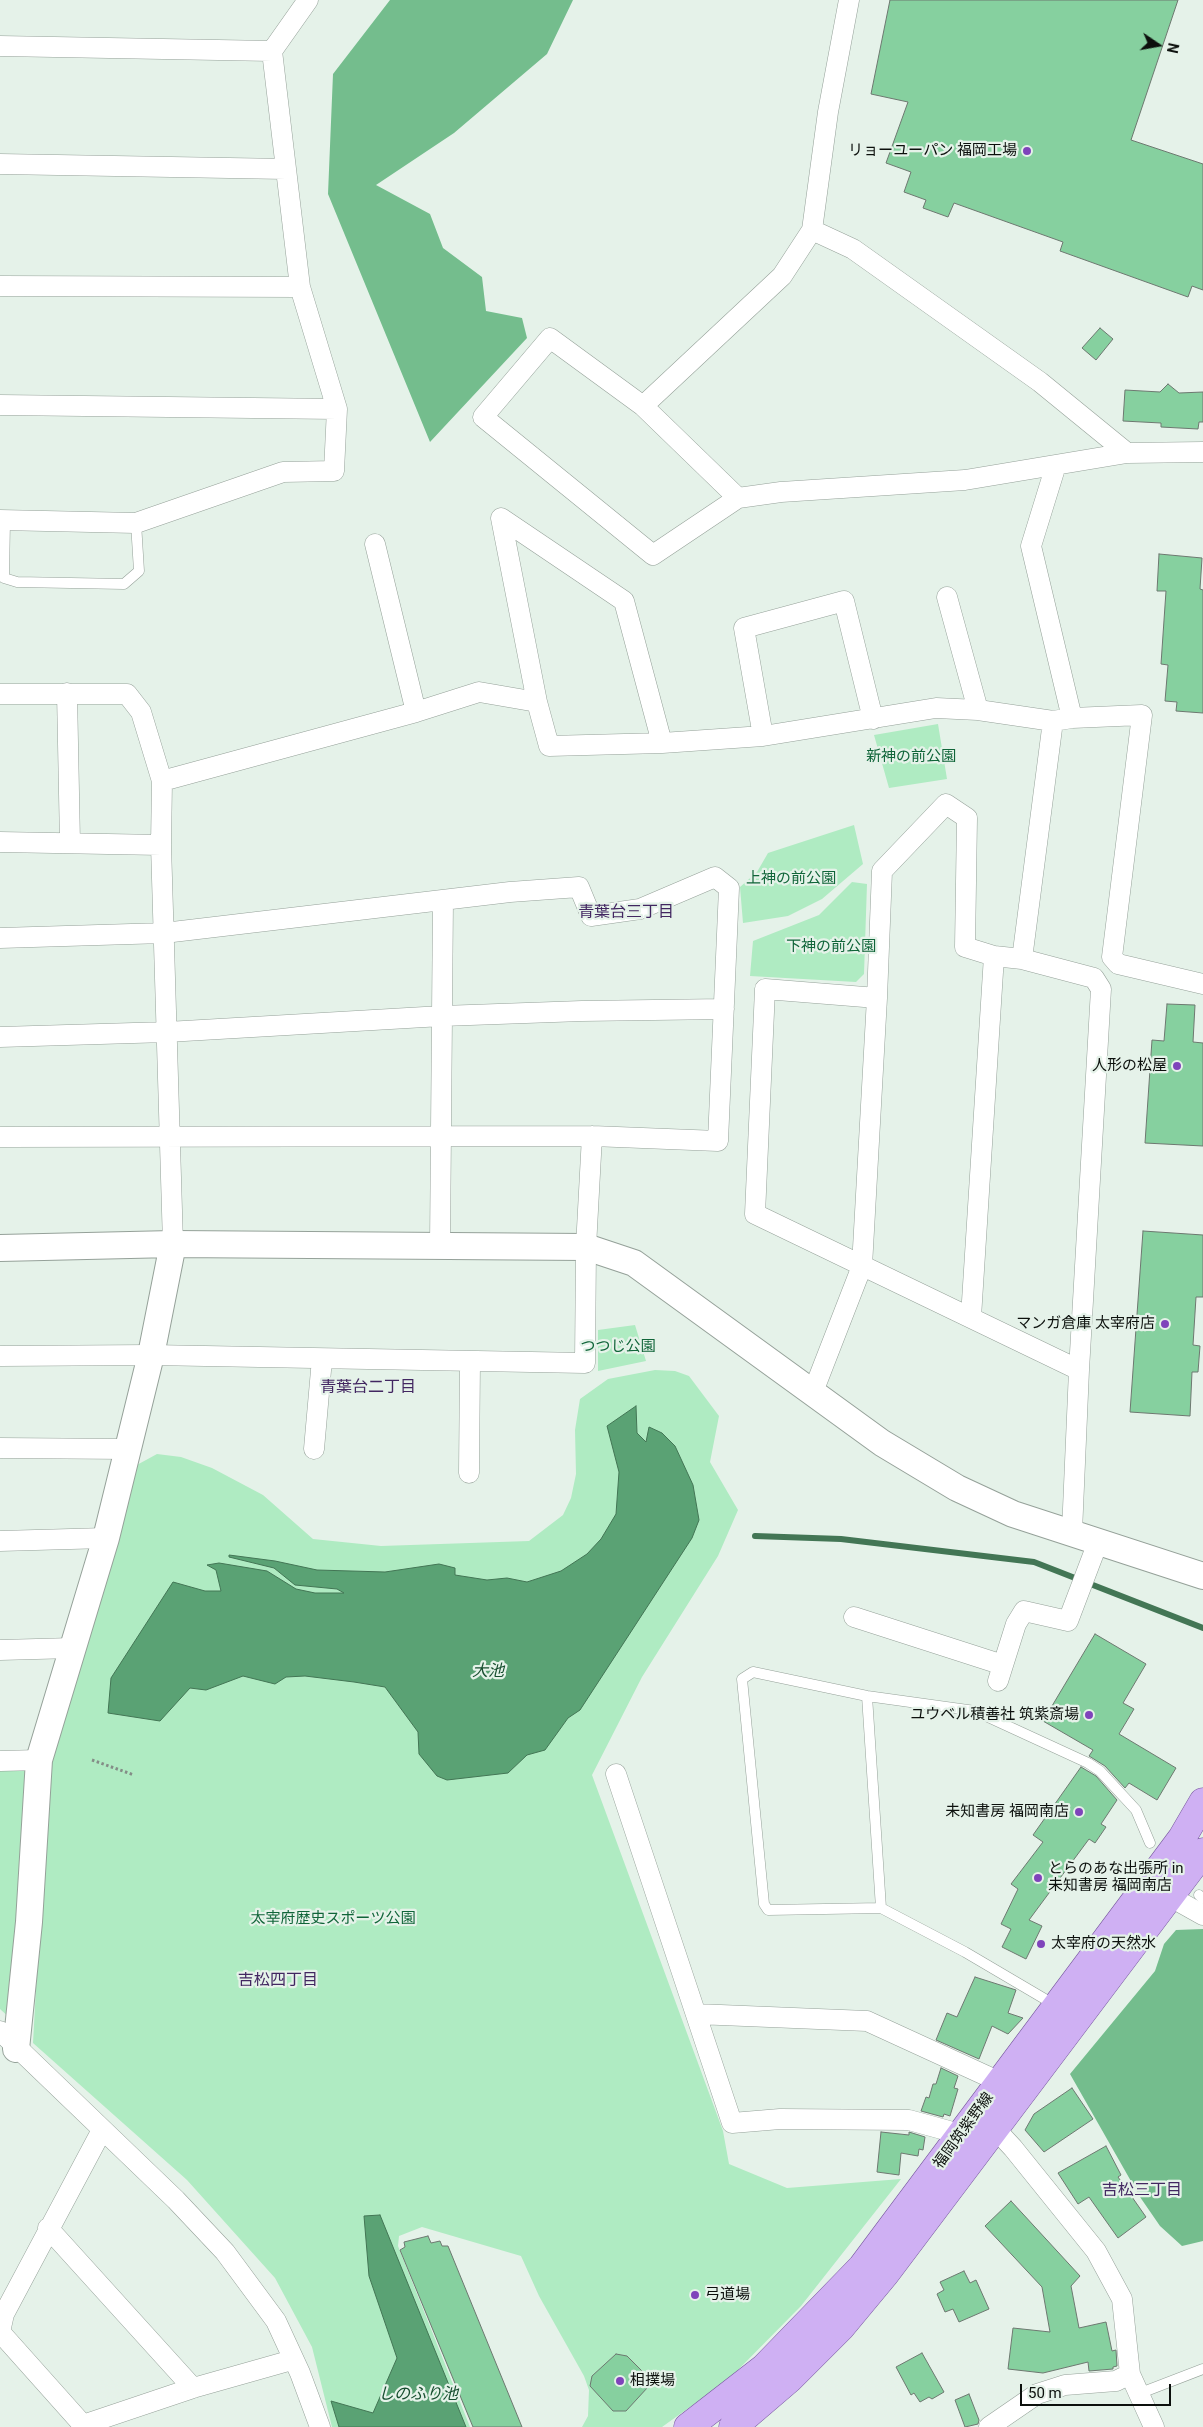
<!DOCTYPE html>
<html>
<head>
<meta charset="utf-8">
<style>
	body { margin:0 }
	#map { position:relative; width:1203px; height:2427px; overflow:hidden; background:#e5f2e9; font-family:Roboto,sans-serif }
	canvas { display:block }
	.north { position:absolute; left:1133px; top:20px; width:50px; height:50px; -webkit-text-stroke:4px #e5f2e9; paint-order:stroke; rotate:102deg; font-size:14px; font-weight:700; line-height:20px; text-align:center; color:#0c100d }
	.north::after { content:''; display:block; margin:auto; width:18px; height:22px; background:#0c100d; clip-path:polygon(50% 0,100% 100%,50% 72%,0 100%) }
	.scale { position:absolute; left:1020px; top:2384px; width:151px; height:22px; box-sizing:border-box; border:2px solid #0c100d; border-top:0; padding-left:6px; font-size:15px; line-height:18px; white-space:nowrap; color:#0c100d; -webkit-text-stroke:4px #e5f2e9; paint-order:stroke }
</style>
</head>
<body>
<div id="map">
<canvas width="1203" height="2427"></canvas>
<div class="north">N</div>
<div class="scale">50 m</div>
</div>
<script>
const g = document.querySelector('canvas').getContext('2d');
g.lineJoin = 'round';
function fillPath(path, color) {
  g.fillStyle = color;
  g.fill(path, 'evenodd');
}
function poly(rows) {
  const path = new Path2D();
  for (const r of rows) {
    path.moveTo(r[0], r[1]);
    for (let i = 2; i < r.length; i += 2) path.lineTo(r[i], r[i + 1]);
  }
  return path;
}
function stroke(path, color, width, dash) {
  g.strokeStyle = color;
  g.lineWidth = width;
  g.lineCap = dash ? 'butt' : 'round';
  g.setLineDash(dash || []);
  g.stroke(path);
}
function drawText(font, color, halo, rows, align = 'center') {
  g.font = font + ' Roboto,"Noto Sans JP",sans-serif';
  g.lineWidth = 4.5;
  g.setLineDash([]);
  g.textBaseline = 'middle';
  g.strokeStyle = halo;
  g.fillStyle = color;
  for (const [text, x, y, turn = 0] of rows) {
    g.save();
    g.translate(x, y);
    g.rotate((+turn || 0) * Math.PI / 180);
    g.textAlign = isNaN(turn) ? turn : align;
    if (halo) g.strokeText(text, 0, 0);
    g.fillText(text, 0, 0);
    g.restore();
  }
}
const green = poly([
	[938,724,947,779,889,788,874,735],
	[854,825,863,864,822,899,788,916,743,923,740,887,757,872,768,853],
	[852,882,867,884,864,974,856,982,750,976,753,941,819,915],
	[635,1325,646,1361,598,1371,598,1330],
	[655,1370,675,1371,689,1376,719,1416,710,1462,738,1510,718,1556,642,1677,592,1775,723,2131,729,2164,787,2188,901,2179,801,2306,729,2379,662,2427,582,2427,588,2416,589,2390,584,2376,539,2296,521,2256,422,2227,399,2236,398,2246,470,2427,332,2427,312,2347,275,2278,187,2180,33,2043,48,1768,135,1466,157,1454,181,1457,212,1468,263,1495,313,1539,381,1546,529,1541,563,1515,571,1498,576,1474,575,1430,580,1399,608,1379],
	[0,1768,31,1768,12,2020,0,2009]
]);
const forest = poly([
	[390,0,573,0,547,54,454,133,376,185,430,214,443,248,482,277,486,311,522,318,527,338,430,442,328,194,333,74],
	[1203,1929,1203,2241,1182,2246,1160,2226,1140,2197,1070,2074,1155,1971,1164,1944,1176,1930]
]);
const water = poly([
	[636,1406,637,1433,646,1442,649,1427,662,1433,675,1446,693,1485,699,1520,692,1538,580,1710,568,1718,545,1750,527,1755,508,1773,447,1780,437,1776,419,1754,418,1732,385,1687,354,1682,305,1676,286,1677,275,1684,243,1676,206,1690,190,1688,160,1721,108,1713,111,1678,173,1582,205,1591,221,1591,216,1570,207,1565,219,1563,267,1571,296,1589,315,1593,344,1593,337,1589,295,1585,274,1568,229,1557,229,1555,275,1561,317,1570,385,1572,439,1564,455,1568,455,1575,487,1580,507,1578,527,1582,561,1571,587,1554,601,1539,616,1514,619,1472,607,1426,636,1406],
	[380,2215,466,2427,339,2427,331,2401,373,2413,397,2358,369,2276,364,2216,380,2215]
]);
const stream = poly([
	[755,1536,841,1539,1034,1562,1203,1628]
]);
const building = poly([
	[890,0,1178,0,1131,140,1203,164,1203,290,1192,286,1188,297,1060,251,1063,242,954,203,948,217,923,208,926,200,904,192,911,172,886,163,908,102,871,94,890,0],
	[1100,328,1113,339,1096,360,1082,348,1100,328],
	[1168,384,1179,393,1203,392,1203,422,1199,422,1198,429,1161,427,1161,423,1123,421,1125,390,1160,392,1168,384],
	[1159,554,1202,558,1200,589,1203,590,1203,713,1176,711,1177,702,1165,701,1168,665,1161,664,1166,591,1157,591,1159,554],
	[1167,1004,1195,1005,1193,1042,1203,1043,1203,1146,1145,1143,1152,1040,1164,1041,1167,1004],
	[1143,1231,1203,1235,1203,1297,1196,1297,1193,1345,1200,1346,1198,1372,1192,1372,1190,1416,1130,1412,1143,1231],
	[1095,1634,1146,1664,1123,1703,1134,1709,1119,1734,1176,1768,1157,1800,1129,1783,1125,1788,1105,1766,1089,1756,1093,1750,1043,1721,1095,1634],
	[1081,1767,1096,1776,1117,1800,1101,1824,1106,1827,1095,1843,1089,1839,1029,1920,1042,1926,1026,1959,1002,1947,1011,1929,1001,1924,1018,1889,1011,1884,1043,1842,1033,1835,1081,1767],
	[975,1977,1016,1990,1008,2013,1023,2018,1008,2034,992,2026,979,2059,936,2040,947,2013,957,2017,975,1977],
	[941,2068,958,2076,954,2088,958,2089,950,2116,944,2114,943,2117,921,2111,926,2097,929,2098,933,2084,936,2084,941,2068],
	[1072,2088,1093,2119,1044,2152,1025,2130,1034,2114,1072,2088],
	[881,2132,909,2135,909,2132,925,2137,923,2150,919,2149,918,2156,901,2153,899,2175,877,2172,881,2132],
	[1106,2146,1121,2175,1118,2177,1146,2217,1118,2238,1089,2197,1078,2204,1058,2173,1106,2146],
	[1011,2201,1080,2276,1071,2286,1079,2328,1106,2322,1112,2351,1116,2350,1117,2366,1113,2367,1113,2369,1089,2371,1088,2362,1043,2373,1008,2369,1013,2328,1050,2332,1042,2287,985,2226,1011,2201],
	[428,2236,431,2243,440,2241,442,2246,448,2246,522,2427,473,2427,400,2250,405,2247,404,2242,428,2236],
	[964,2271,970,2283,976,2280,989,2309,959,2322,953,2309,945,2312,937,2294,944,2290,940,2282,964,2271],
	[922,2353,944,2392,932,2399,929,2397,920,2402,914,2393,911,2395,896,2367,922,2353],
	[616,2354,627,2356,647,2376,648,2387,626,2411,613,2411,590,2386,592,2376,616,2354],
	[969,2394,979,2420,978,2424,965,2427,955,2400,969,2394]
]);
const path = poly([
	[92,1760,134,1775]
]);
const service = poly([
	[5,520,4,578,17,582,124,584,139,571,136,523],
	[867,1696,881,1908],
	[1199,1895,1203,1899],
	[1055,2005,965,1952,881,1908,768,1910,764,1904,742,1679,753,1672,867,1696,975,1711,1088,1763,1100,1771,1136,1810,1150,1843],
	[1138,2394,1203,2369]
]);
const minor = poly([
	[0,46,272,51],
	[0,164,286,169],
	[812,230,853,249,1040,382,1127,453],
	[0,286,300,287],
	[0,405,337,409],
	[643,406,782,276,812,230,828,112,849,0],
	[1056,465,1031,546,1072,718],
	[738,498,643,406,550,338,483,417,653,555,738,498,781,492,965,480,1127,453,1203,452],
	[0,520,136,523,283,472,334,471,337,409,300,287,272,51,308,0],
	[375,544,416,712],
	[947,597,978,710],
	[67,693,70,843],
	[0,694,127,694,141,712,162,781,161,845,173,1244],
	[537,702,501,518,624,601,662,743],
	[763,736,744,628,844,601,873,719],
	[162,781,416,712,479,692,537,702,549,746,662,743,763,736,936,708,978,710,1053,721,1072,718,1142,715,1112,957,1118,964,1203,984],
	[0,842,161,845],
	[0,938,164,933,510,892,579,887,591,916,640,909,715,877,729,888,718,1141,592,1136,0,1137],
	[1022,959,1053,721],
	[877,998,765,989,755,1214,1079,1370],
	[0,1037,167,1032,442,1016,582,1011,724,1009],
	[440,1245,443,900],
	[971,1317,994,956],
	[0,1356,151,1355,585,1363,586,1247,592,1136],
	[813,1392,862,1266,877,998,882,871,946,804,967,818,965,947,994,956,1022,959,1094,978,1101,989,1079,1370,1072,1532],
	[0,1448,129,1449],
	[314,1449,322,1359],
	[469,1473,470,1361],
	[0,1541,106,1538],
	[854,1617,1003,1665],
	[0,1650,73,1648],
	[998,1681,1016,1624,1024,1611,1068,1621,1098,1542],
	[0,1761,39,1760],
	[616,1774,732,2123,780,2119,909,2120,949,2131,960,2138],
	[1169,1896,1203,1915],
	[696,2014,867,2021,1000,2082],
	[0,2031,176,2200,225,2252,276,2321,300,2373,320,2427],
	[986,2119,1013,2148,1096,2251,1122,2299,1130,2374,1154,2427],
	[102,2130,4,2314,0,2332,83,2425,193,2388,292,2360],
	[48,2228,193,2388],
	[989,2427,1037,2394,1065,2385,1116,2381,1130,2374]
]);
const tertiary = poly([
	[0,1248,173,1244,586,1247,634,1263,882,1443,957,1488,1013,1514,1203,1576],
	[16,2049,29,1922,39,1760,106,1538,151,1355,173,1244]
]);
const primary = poly([
	[688,2427,764,2368,862,2267,1182,1838,1203,1802],
	[733,2427,789,2379,841,2327,885,2274,1203,1852]
]);
const markers = [
	[1027,151,5,"#7f44bb"],
	[1177,1066,5,"#7f44bb"],
	[1165,1324,5,"#7f44bb"],
	[1089,1715,5,"#7f44bb"],
	[1079,1812,5,"#7f44bb"],
	[1038,1878,5,"#7f44bb"],
	[1041,1944,5,"#7f44bb"],
	[695,2295,5,"#7f44bb"],
	[620,2381,5,"#7f44bb"]
];
const poiNames = [
	["リョーユーパン 福岡工場",1017,151],
	["人形の松屋",1167,1066],
	["マンガ倉庫 太宰府店",1155,1324],
	["ユウベル積善社 筑紫斎場",1079,1715],
	["未知書房 福岡南店",1069,1812],
	["とらのあな出張所 in",1048,1869,"left"],
	["未知書房 福岡南店",1048,1886,"left"],
	["太宰府の天然水",1051,1944,"left"],
	["弓道場",705,2295,"left"],
	["相撲場",630,2381,"left"]
];
const parkNames = [
	["新神の前公園",911,757],
	["上神の前公園",791,879],
	["下神の前公園",831,947],
	["つつじ公園",618,1347],
	["太宰府歴史スポーツ公園",333,1919]
];
const streetNames = [
	["福岡筑紫野線",964,2131,-54]
];
const neighbourhoodNames = [
	["青葉台三丁目",626,913],
	["青葉台二丁目",368,1388],
	["吉松四丁目",278,1981],
	["吉松三丁目",1142,2191]
];
const waterNames = [
	["大池",488,1672],
	["しのふり池",418,2395]
];
fillPath(green, '#afebc2');
fillPath(forest, '#74bd8d');
fillPath(water, '#5aa274');
stroke(water, '#437655', 1);
stroke(stream, '#437655', 6);
fillPath(building, '#86d09f');
stroke(building, '#6d7870', 1);
stroke(service, '#95a199', 11);
stroke(minor, '#95a199', 21);
stroke(tertiary, '#95a199', 28);
stroke(primary, '#76569d', 29);
stroke(path, '#848d87', 3, [2.5, 2.5]);
stroke(service, '#fff', 10);
stroke(minor, '#fff', 20);
stroke(tertiary, '#fff', 26);
stroke(primary, '#cfb0f3', 28);
for (const [x, y, r, color] of markers) {
  const dot = new Path2D();
  dot.arc(x, y, r, 0, 2 * Math.PI);
  g.fillStyle = color;
  g.fill(dot);
  stroke(dot, '#e5f2e9', 2);
}
drawText('15px', '#0c100d', '#e5f2e9', poiNames, 'right');
drawText('15px', '#106539', '#e5f2e9', parkNames);
drawText('15px', '#0c100d', '#e5f2e9', streetNames);
drawText('16px', '#422761', '#e5f2e9', neighbourhoodNames);
drawText('italic 16px', '#174e2f', '#e5f2e9', waterNames);
</script>
</body>
</html>
